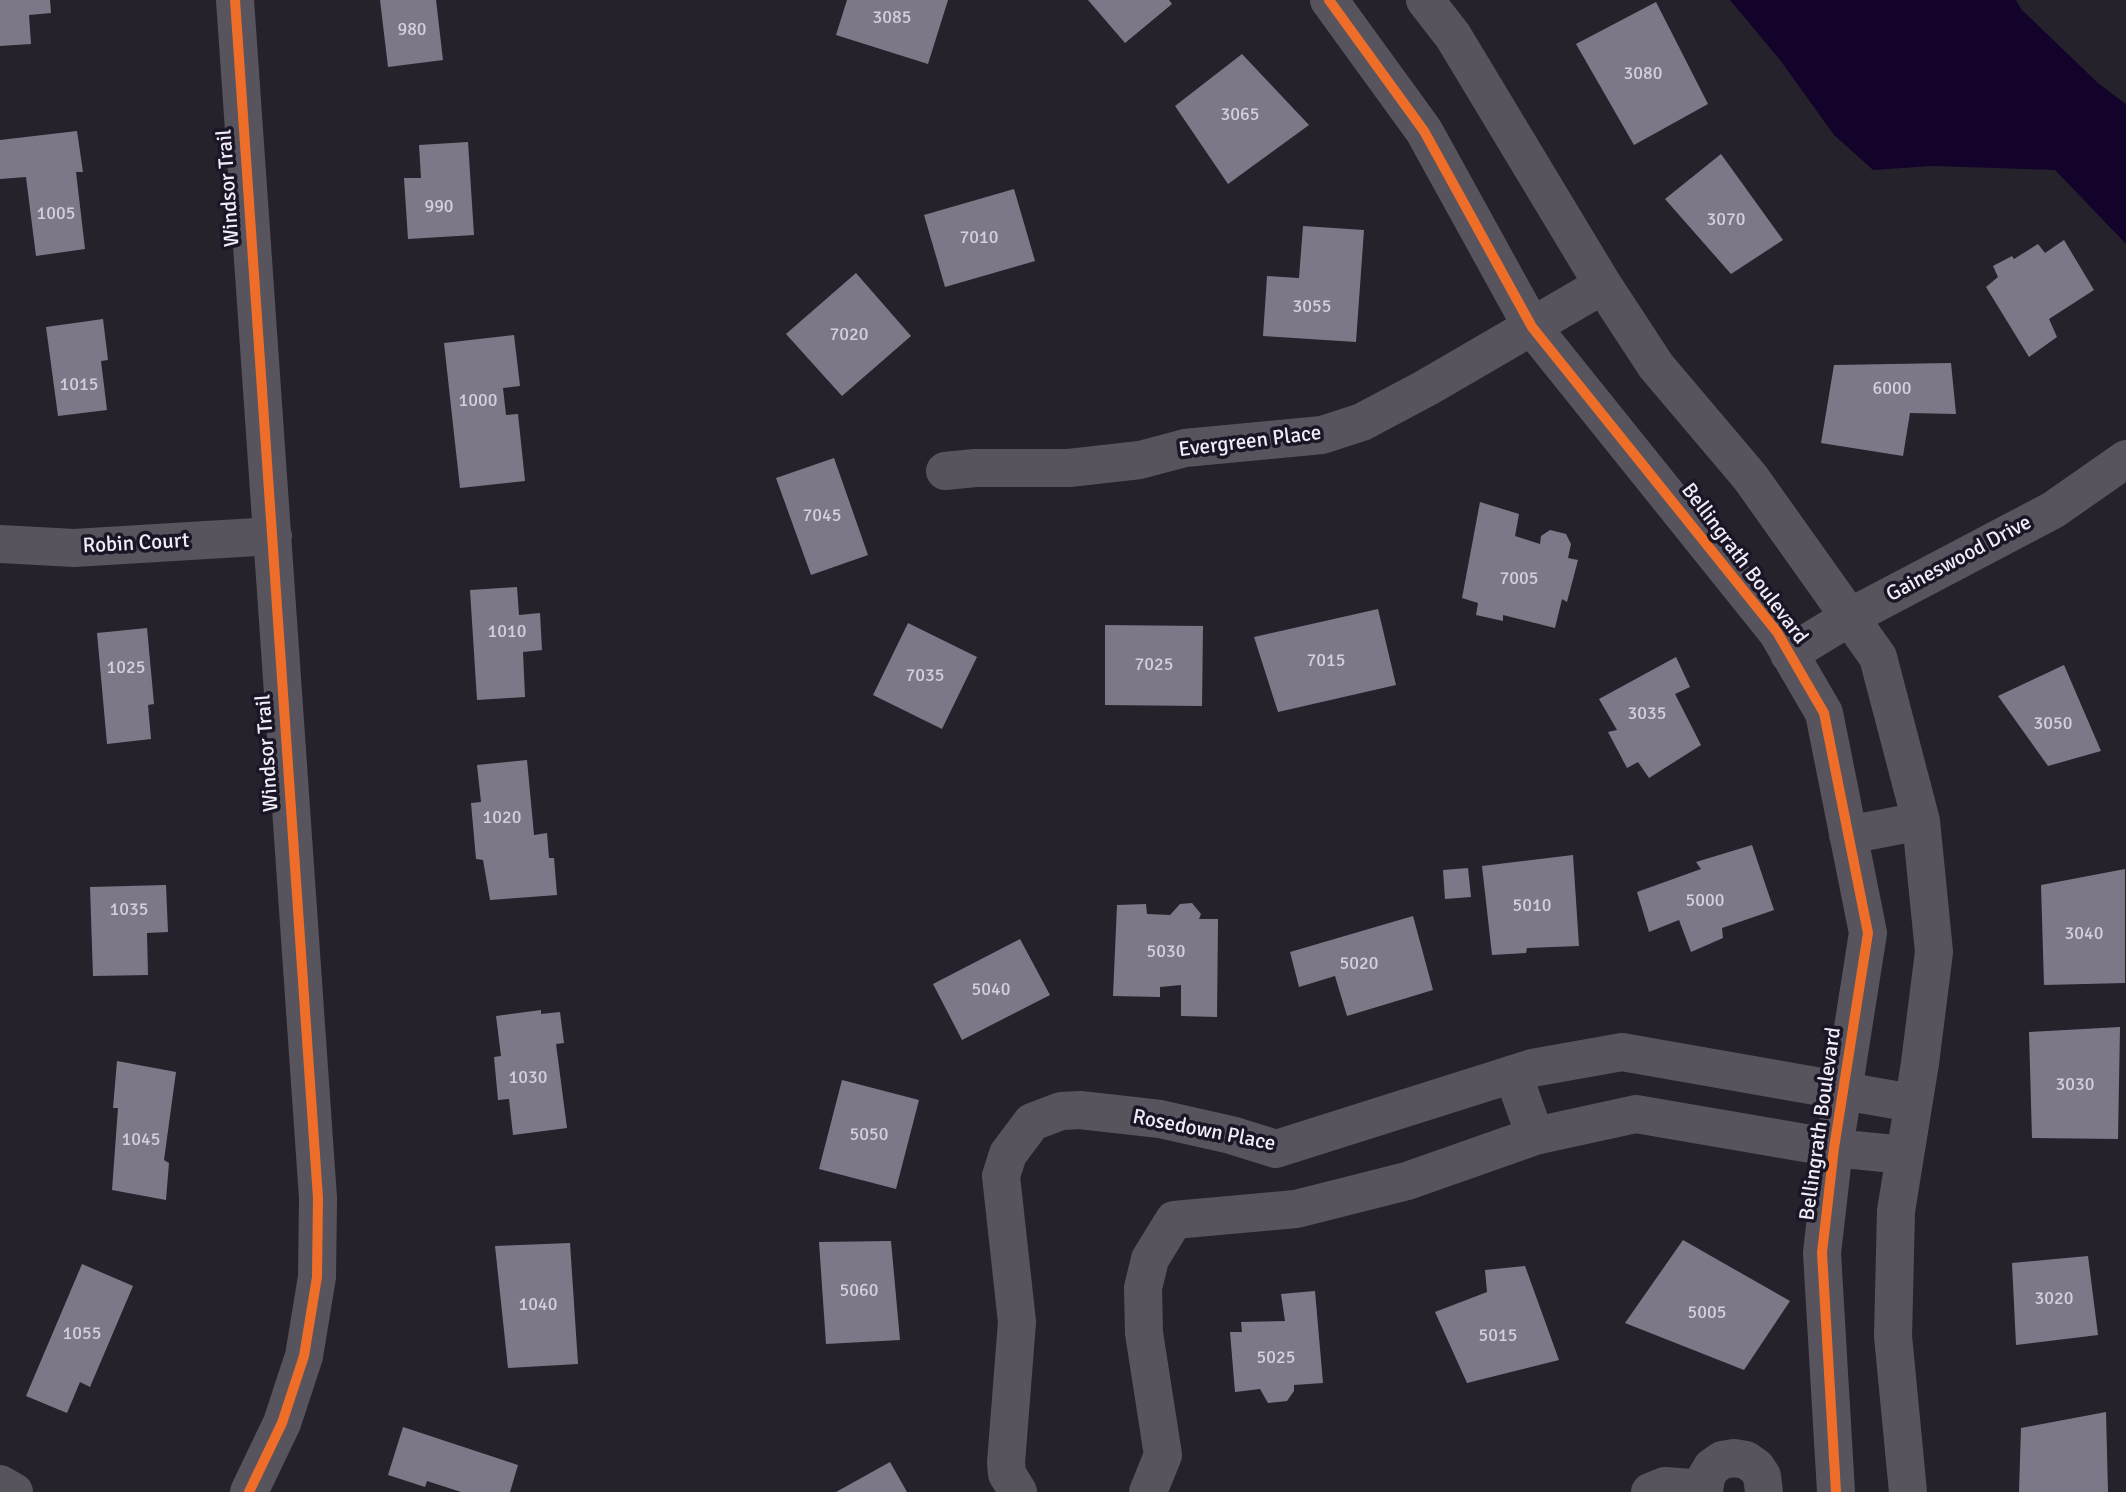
<!DOCTYPE html>
<html>
<head>
<meta charset="utf-8">
<style>
	body { margin:0 }
	canvas { display:block; background:#25222c }
</style>
</head>
<body>
<canvas width="2126" height="1492"></canvas>
<script>
const g = document.querySelector('canvas').getContext('2d');
g.lineJoin = 'round';
function fillPath(path, color) {
  g.fillStyle = color;
  g.fill(path, 'evenodd');
}
function poly(rows) {
  const path = new Path2D();
  for (const r of rows) {
    path.moveTo(r[0], r[1]);
    for (let i = 2; i < r.length; i += 2) path.lineTo(r[i], r[i + 1]);
  }
  return path;
}
function stroke(path, color, width, dash) {
  g.strokeStyle = color;
  g.lineWidth = width;
  g.lineCap = dash ? 'butt' : 'round';
  g.setLineDash(dash || []);
  g.stroke(path);
}
function drawText(font, color, halo, rows, align = 'center') {
  g.font = font + ' Signika,sans-serif';
  g.lineWidth = 7;
  g.setLineDash([]);
  g.textBaseline = 'middle';
  g.strokeStyle = halo;
  g.fillStyle = color;
  for (const [text, x, y, turn = 0] of rows) {
    g.save();
    g.translate(x, y);
    g.rotate((+turn || 0) * Math.PI / 180);
    g.textAlign = isNaN(turn) ? turn : align;
    if (halo) g.strokeText(text, 0, 0);
    g.fillText(text, 0, 0);
    g.restore();
  }
}
const water = poly([
	[1730,0,2016,0,2021,9,2098,83,2126,104,2126,244,2055,170,1933,166,1873,170,1834,135,1780,60]
]);
const building = poly([
	[0,0,50,0,51,13,29,15,31,44,0,46],
	[380,0,436,0,443,60,388,67],
	[847,0,948,0,928,64,836,35],
	[1088,0,1169,0,1172,4,1125,43],
	[1656,2,1708,104,1634,145,1576,44],
	[1242,54,1309,125,1228,184,1175,106],
	[77,131,83,172,76,172,85,249,36,256,26,177,0,179,0,140],
	[468,142,474,235,408,239,404,178,421,178,419,145],
	[1721,154,1783,240,1731,274,1665,199],
	[1014,189,1035,261,945,287,924,215],
	[1303,226,1364,230,1356,342,1263,336,1267,276,1299,278],
	[2064,240,2094,290,2049,319,2057,337,2029,357,1986,287,1998,277,1993,266,2012,256,2014,259,2038,244,2045,253],
	[856,273,911,336,842,396,786,334],
	[103,319,108,360,101,361,107,410,58,416,46,327],
	[514,335,520,386,503,388,506,415,518,414,525,481,460,488,444,343],
	[1951,363,1956,414,1910,413,1903,456,1821,443,1834,365],
	[834,458,868,555,811,575,776,478],
	[1480,502,1519,514,1515,536,1540,544,1541,536,1550,530,1566,534,1571,544,1568,558,1578,560,1567,602,1562,599,1555,628,1503,615,1503,621,1476,615,1478,603,1462,598],
	[517,587,519,615,540,613,542,650,523,652,525,697,477,700,470,590],
	[1378,609,1396,685,1278,712,1254,637],
	[908,623,977,657,942,729,873,695],
	[1105,625,1203,626,1202,706,1105,705],
	[147,628,154,704,148,705,151,739,107,744,97,633],
	[1676,657,1690,687,1675,694,1701,745,1649,778,1638,762,1627,768,1608,732,1617,730,1599,699],
	[2064,665,2101,751,2048,766,1998,696],
	[527,760,534,835,547,833,549,858,554,858,557,895,490,900,483,860,476,859,471,803,481,802,477,765],
	[1752,845,1774,910,1722,928,1723,938,1691,952,1679,920,1649,932,1637,892,1701,869,1696,862],
	[1573,855,1579,946,1527,948,1526,953,1492,955,1482,866],
	[1468,868,1471,897,1445,899,1443,870],
	[2125,869,2125,983,2044,985,2041,885],
	[166,885,168,932,147,933,148,975,93,976,90,887],
	[1192,903,1201,914,1199,919,1218,919,1217,1017,1181,1016,1181,985,1160,987,1160,997,1113,996,1117,905,1146,904,1147,914,1170,915,1180,904],
	[1413,916,1433,990,1347,1016,1335,976,1299,987,1290,952],
	[1020,939,1050,995,962,1040,933,984],
	[541,1010,541,1014,560,1012,564,1043,556,1044,567,1128,513,1135,509,1099,498,1100,494,1057,501,1056,496,1016],
	[2120,1027,2118,1139,2032,1138,2029,1032],
	[117,1061,176,1072,164,1160,169,1163,166,1200,112,1190,118,1108,113,1108],
	[842,1080,919,1100,896,1189,819,1169],
	[1683,1240,1790,1301,1744,1370,1625,1323],
	[891,1241,900,1340,826,1344,819,1242],
	[570,1243,578,1364,508,1368,495,1246],
	[2088,1256,2098,1335,2016,1345,2012,1263],
	[82,1264,133,1286,90,1387,80,1382,67,1413,26,1396],
	[1525,1266,1559,1360,1467,1383,1435,1312,1487,1292,1485,1270],
	[1315,1291,1323,1383,1294,1385,1294,1391,1287,1401,1268,1403,1260,1389,1235,1392,1230,1332,1242,1332,1241,1322,1285,1321,1281,1294],
	[2106,1412,2108,1492,2019,1492,2021,1428],
	[403,1427,518,1465,510,1492,461,1492,427,1481,425,1487,388,1475],
	[890,1462,907,1492,836,1492]
]);
const minor = poly([
	[235,0,318,1198,317,1277,304,1356,282,1423,249,1492],
	[1329,0,1424,131,1532,327,1777,632,1824,713,1868,933,1834,1148,1822,1253,1836,1492],
	[1425,0,1453,36,1603,285,1656,366,1750,477,1878,657,1921,821,1934,952,1920,1063,1896,1211,1893,1336,1908,1492],
	[945,471,975,468,1069,468,1140,460,1185,448,1322,435,1362,422,1426,388,1603,285],
	[0,544,74,548,273,536],
	[1789,654,1848,618,2053,510,2126,459],
	[1848,835,1921,821],
	[1513,1074,1535,1136],
	[0,1484,14,1492],
	[1018,1492,1007,1474,1006,1463,1017,1322,1001,1176,1008,1154,1032,1122,1061,1111,1080,1110,1160,1119,1231,1135,1276,1149,1532,1068,1622,1052,1912,1103],
	[1148,1492,1163,1455,1144,1333,1143,1288,1150,1259,1174,1220,1296,1209,1407,1181,1535,1136,1636,1114,1834,1148,1904,1155],
	[1650,1492,1665,1486,1704,1489],
	[1704,1492,1706,1477,1712,1467,1722,1460,1734,1458,1746,1460,1756,1467,1762,1476,1764,1492]
]);
const cycleway = poly([
	[235,0,318,1198,317,1277,304,1356,282,1423,249,1492],
	[1329,0,1424,131,1532,327,1777,632,1824,713,1868,933,1834,1148,1822,1253,1836,1492]
]);
const numberNames = [
	["3085",892,18],
	["980",412,30],
	["3080",1643,74],
	["3065",1240,115],
	["990",439,207],
	["1005",56,214],
	["3070",1726,220],
	["7010",979,238],
	["3055",1312,307],
	["7020",849,335],
	["1015",79,385],
	["6000",1892,389],
	["1000",478,401],
	["7045",822,516],
	["7005",1519,579],
	["1010",507,632],
	["7015",1326,661],
	["7025",1154,665],
	["1025",126,668],
	["7035",925,676],
	["3035",1647,714],
	["3050",2053,724],
	["1020",502,818],
	["5000",1705,901],
	["5010",1532,906],
	["1035",129,910],
	["3040",2084,934],
	["5030",1166,952],
	["5020",1359,964],
	["5040",991,990],
	["1030",528,1078],
	["3030",2075,1085],
	["5050",869,1135],
	["1045",141,1140],
	["5060",859,1291],
	["3020",2054,1299],
	["1040",538,1305],
	["5005",1707,1313],
	["1055",82,1334],
	["5015",1498,1336],
	["5025",1276,1358]
];
const streetNames = [
	["Windsor Trail",229,188,-94],
	["Evergreen Place",1250,442,-7],
	["Robin Court",136,544,-3],
	["Gaineswood Drive",1959,559,-28],
	["Bellingrath Boulevard",1744,564,53],
	["Windsor Trail",268,753,-94],
	["Bellingrath Boulevard",1821,1124,-82],
	["Rosedown Place",1204,1131,11]
];
fillPath(water, '#13032a');
fillPath(building, '#7d7888');
stroke(minor, '#58545e', 38);
stroke(cycleway, '#ee6e29', 10);
drawText('18px', '#d3d0dc', null, numberNames);
drawText('21px', '#f0edf8', '#1b1625', streetNames);
</script>
</body>
</html>
